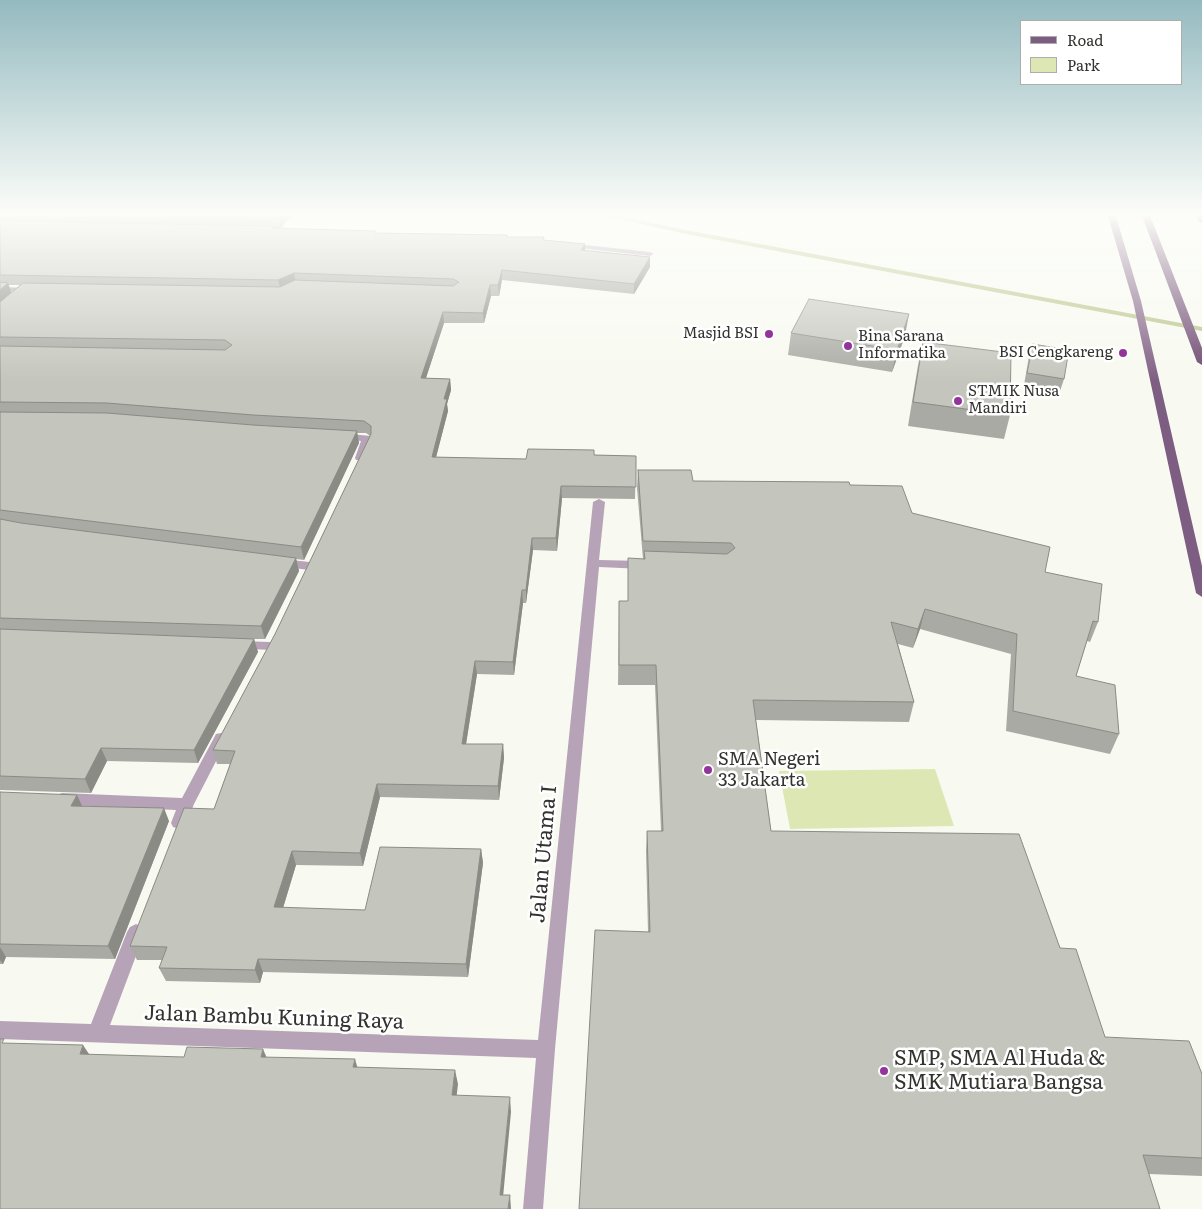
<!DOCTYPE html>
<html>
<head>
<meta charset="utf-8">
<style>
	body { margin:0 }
	#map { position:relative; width:1202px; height:1209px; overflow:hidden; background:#f8faf1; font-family:Literata,serif }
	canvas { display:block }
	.legend { position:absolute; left:1020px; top:20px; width:162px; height:65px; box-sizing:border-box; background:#fff; border:1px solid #adaeac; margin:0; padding:6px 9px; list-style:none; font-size:15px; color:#333430 }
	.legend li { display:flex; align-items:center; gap:10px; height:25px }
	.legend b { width:25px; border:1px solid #adaeac }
</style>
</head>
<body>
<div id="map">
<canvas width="1202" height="1209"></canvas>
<ul class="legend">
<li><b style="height:6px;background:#7e5d82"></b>Road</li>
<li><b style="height:14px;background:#dde7b4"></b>Park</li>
</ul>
</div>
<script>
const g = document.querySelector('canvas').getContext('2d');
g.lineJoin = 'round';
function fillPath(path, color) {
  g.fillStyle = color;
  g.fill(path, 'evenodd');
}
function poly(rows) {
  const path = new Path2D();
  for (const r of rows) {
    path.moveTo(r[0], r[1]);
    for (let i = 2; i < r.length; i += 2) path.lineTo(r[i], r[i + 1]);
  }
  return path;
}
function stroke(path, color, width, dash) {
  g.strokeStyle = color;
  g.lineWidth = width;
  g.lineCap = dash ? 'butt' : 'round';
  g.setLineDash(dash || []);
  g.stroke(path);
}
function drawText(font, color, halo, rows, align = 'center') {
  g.font = font + ' Literata,serif';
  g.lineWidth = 5;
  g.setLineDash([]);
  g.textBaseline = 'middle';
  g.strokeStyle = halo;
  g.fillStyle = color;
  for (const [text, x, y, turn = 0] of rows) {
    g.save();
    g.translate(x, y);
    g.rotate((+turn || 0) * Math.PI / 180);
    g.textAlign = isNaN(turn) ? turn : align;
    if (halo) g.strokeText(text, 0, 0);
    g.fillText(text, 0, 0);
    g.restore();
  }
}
const green = poly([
	[935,769,954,826,790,829,779,771]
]);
const stream = poly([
	[592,213,603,213,691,231,1202,327,1202,331,691,235,592,213]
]);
const street = poly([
	[567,243,650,252,654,254,650,256,570,247,566,245,567,243],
	[0,287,32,288,36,290,32,292,0,291,0,287],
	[342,433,370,436,371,445,364,460,356,460,355,458,361,441,338,438,337,436,342,433],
	[599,499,605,502,599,560,643,561,649,565,643,569,599,567,555,1049,543,1209,523,1209,536,1058,0,1039,0,1021,91,1024,127,932,130,927,136,924,142,927,145,932,110,1025,538,1040,593,502,599,499],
	[282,559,309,562,315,566,309,570,278,566,276,563,282,559],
	[240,641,270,642,275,643,277,646,275,649,270,650,235,648,233,645,235,642,240,641],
	[221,733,226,734,228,738,194,804,185,827,179,829,173,827,171,823,176,810,62,805,57,803,54,799,57,795,62,793,182,798,216,734,221,733]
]);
const primary = poly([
	[1107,213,1115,213,1141,301,1202,566,1202,597,1196,593,1133,301,1107,213]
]);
const highway = poly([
	[1141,213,1149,213,1202,348,1202,365,1197,362,1141,213],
	[1194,213,1202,213,1202,223,1199,222,1194,213]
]);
const wall = poly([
	[0,213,292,213,281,228,274,228,377,233,507,235,507,237,544,240,585,251,650,257,650,267,634,294,502,280,499,296,491,296,484,323,444,323,426,378,450,379,451,390,447,404,448,411,436,457,526,459,594,455,636,456,635,499,562,498,557,551,533,550,526,603,523,603,514,675,477,674,466,744,503,744,504,758,499,800,380,797,363,866,296,865,283,908,365,910,481,849,483,863,468,977,263,972,260,983,166,981,159,968,162,960,137,960,130,946,214,809,230,764,217,764,213,750,275,634,370,436,366,433,357,433,359,443,304,560,296,559,299,571,265,639,254,639,258,652,198,763,107,761,91,793,0,790],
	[8,285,20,285,11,293],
	[791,333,905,336,892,372,788,355],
	[923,342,1010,415,1004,439,908,426,918,365],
	[1033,344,1064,379,1060,391,1024,385,1029,356],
	[638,470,693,481,850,485,912,513,1045,572,1098,622,1090,642,1087,641,1076,676,1119,734,1110,754,1006,731,1011,654,920,629,913,648,898,644,914,702,909,722,756,720,771,831,1060,948,1105,1037,1202,1074,1202,1176,1149,1174,648,932,646,851,647,831,661,831,655,685,618,685,619,601,628,601,643,559,637,488],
	[0,792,169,821,115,959,6,957,3,964,0,964]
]);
const shadedWall = poly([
	[283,213,292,213,281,228,279,218],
	[585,244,585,254,581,250],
	[650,257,650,267,634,294,634,284],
	[502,270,502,280,499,296,498,285],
	[294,273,296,283,281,290,278,280],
	[8,283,12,294,0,304,0,290],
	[490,285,491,296,484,323,483,313],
	[443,312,444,323,422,390,421,378],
	[909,314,905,336,892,372,897,350],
	[450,379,451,390,447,404,448,411,433,469,432,457,444,399],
	[357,431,359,443,304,560,301,547],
	[561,486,562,498,557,551,556,538],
	[532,538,533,550,526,603,526,590],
	[296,558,299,571,265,639,261,626],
	[522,590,523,603,514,675,513,662],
	[925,609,920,629,913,648,918,629],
	[254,639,258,652,198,763,194,750],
	[475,661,477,674,464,757,462,744],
	[503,744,504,758,499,800,498,786],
	[101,748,107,761,91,793,85,779],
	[377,784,380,797,363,866,360,853],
	[77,795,83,808,71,806],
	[164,808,169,821,115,959,108,946],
	[481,849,483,863,468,977,466,964],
	[292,851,296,865,279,921,274,907],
	[0,947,6,957,3,964,0,960],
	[258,959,263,972,260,983,255,970],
	[83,1045,93,1060,80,1054],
	[263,1049,269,1063,261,1057],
	[355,1059,359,1073,353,1067],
	[455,1070,458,1084,455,1110,452,1095],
	[510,1097,511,1112,502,1208,500,1195],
	[510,1195,511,1209,508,1209]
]);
const building = poly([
	[0,213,283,213,279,218,0,214,0,213],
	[0,221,274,226,272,228,376,231,375,233,507,235,507,237,544,237,543,240,585,244,581,250,650,257,634,284,502,270,498,285,490,285,483,313,443,312,421,378,450,379,444,399,447,399,432,457,526,459,528,449,594,450,594,455,636,456,636,487,561,486,556,538,532,538,526,590,522,590,513,662,475,661,462,744,503,744,498,786,377,784,360,853,292,851,274,907,365,910,380,847,481,849,466,964,258,959,255,970,159,968,167,947,130,946,184,808,214,809,235,751,213,750,275,634,371,434,371,426,364,421,253,415,107,403,0,402,0,346,225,350,232,345,225,340,0,337,0,302,23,283,280,287,295,280,453,286,459,282,453,279,294,273,278,280,0,275,0,221],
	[0,282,8,283,0,290,0,282],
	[809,299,909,314,897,350,791,333,809,299],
	[923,342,1011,353,1010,415,913,402,923,342],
	[1033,344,1069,350,1064,379,1027,373,1033,344],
	[0,412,107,413,253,425,357,431,301,547,0,510,0,412],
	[638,470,691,470,693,481,849,482,850,485,902,486,912,513,1050,547,1045,572,1102,584,1098,622,1093,621,1076,676,1115,685,1119,734,1013,711,1017,634,925,609,918,629,891,622,914,702,753,700,771,831,1019,834,1060,948,1076,949,1105,1037,1189,1041,1202,1074,1202,1158,1143,1155,1160,1209,579,1209,595,930,650,932,647,831,663,831,656,665,619,665,619,601,628,601,628,558,645,559,644,551,727,554,735,548,731,543,643,541,638,470],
	[0,519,21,523,296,558,261,626,0,618,0,519],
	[0,629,254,639,194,750,101,748,85,779,0,776,0,629],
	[0,792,77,795,71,806,164,808,108,946,0,944,0,792],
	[0,1039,4,1039,2,1043,83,1045,80,1054,184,1057,187,1047,263,1049,261,1057,355,1059,353,1067,455,1070,452,1095,510,1097,500,1195,510,1195,508,1209,0,1209,0,1039]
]);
const markers = [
	[769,334,5,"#93349d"],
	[848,346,5,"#93349d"],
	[1123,353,5,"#93349d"],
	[958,401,5,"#93349d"],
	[708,770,5,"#93349d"],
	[884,1071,5,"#93349d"]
];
const farPoinames = [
	["Masjid BSI",759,334],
	["Bina Sarana",858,337,"left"],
	["Informatika",858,354,"left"],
	["BSI Cengkareng",1113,353],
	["STMIK Nusa",968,392,"left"],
	["Mandiri",968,409,"left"]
];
const poiNames = [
	["SMA Negeri",718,760],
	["33 Jakarta",718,781]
];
const nearStreetnames = [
	["Jalan Utama I",544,854,-85],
	["Jalan Bambu Kuning Raya",274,1018,2]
];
const nearPoinames = [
	["SMP, SMA Al Huda &",894,1059],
	["SMK Mutiara Bangsa",894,1083]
];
fillPath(green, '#dde7b4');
fillPath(stream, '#b7c285');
fillPath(street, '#b7a3b8');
fillPath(primary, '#7e5d82');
fillPath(highway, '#6a446e');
fillPath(wall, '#a9aaa3');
fillPath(shadedWall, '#898b84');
fillPath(building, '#c4c6bd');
stroke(building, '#898b84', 1);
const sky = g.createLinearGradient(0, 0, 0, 382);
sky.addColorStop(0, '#94bac0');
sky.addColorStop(0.56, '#fcfdf9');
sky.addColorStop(1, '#fcfdf900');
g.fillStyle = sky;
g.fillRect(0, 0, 1202, 382);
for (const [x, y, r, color] of markers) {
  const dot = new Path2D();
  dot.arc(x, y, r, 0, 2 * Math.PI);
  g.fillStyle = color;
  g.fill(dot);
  stroke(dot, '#fff', 2);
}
drawText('15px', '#333430', '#fff', farPoinames, 'right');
drawText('18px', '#333430', '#fff', poiNames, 'left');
drawText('21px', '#333430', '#fff', nearStreetnames);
drawText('21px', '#333430', '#fff', nearPoinames, 'left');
</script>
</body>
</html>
